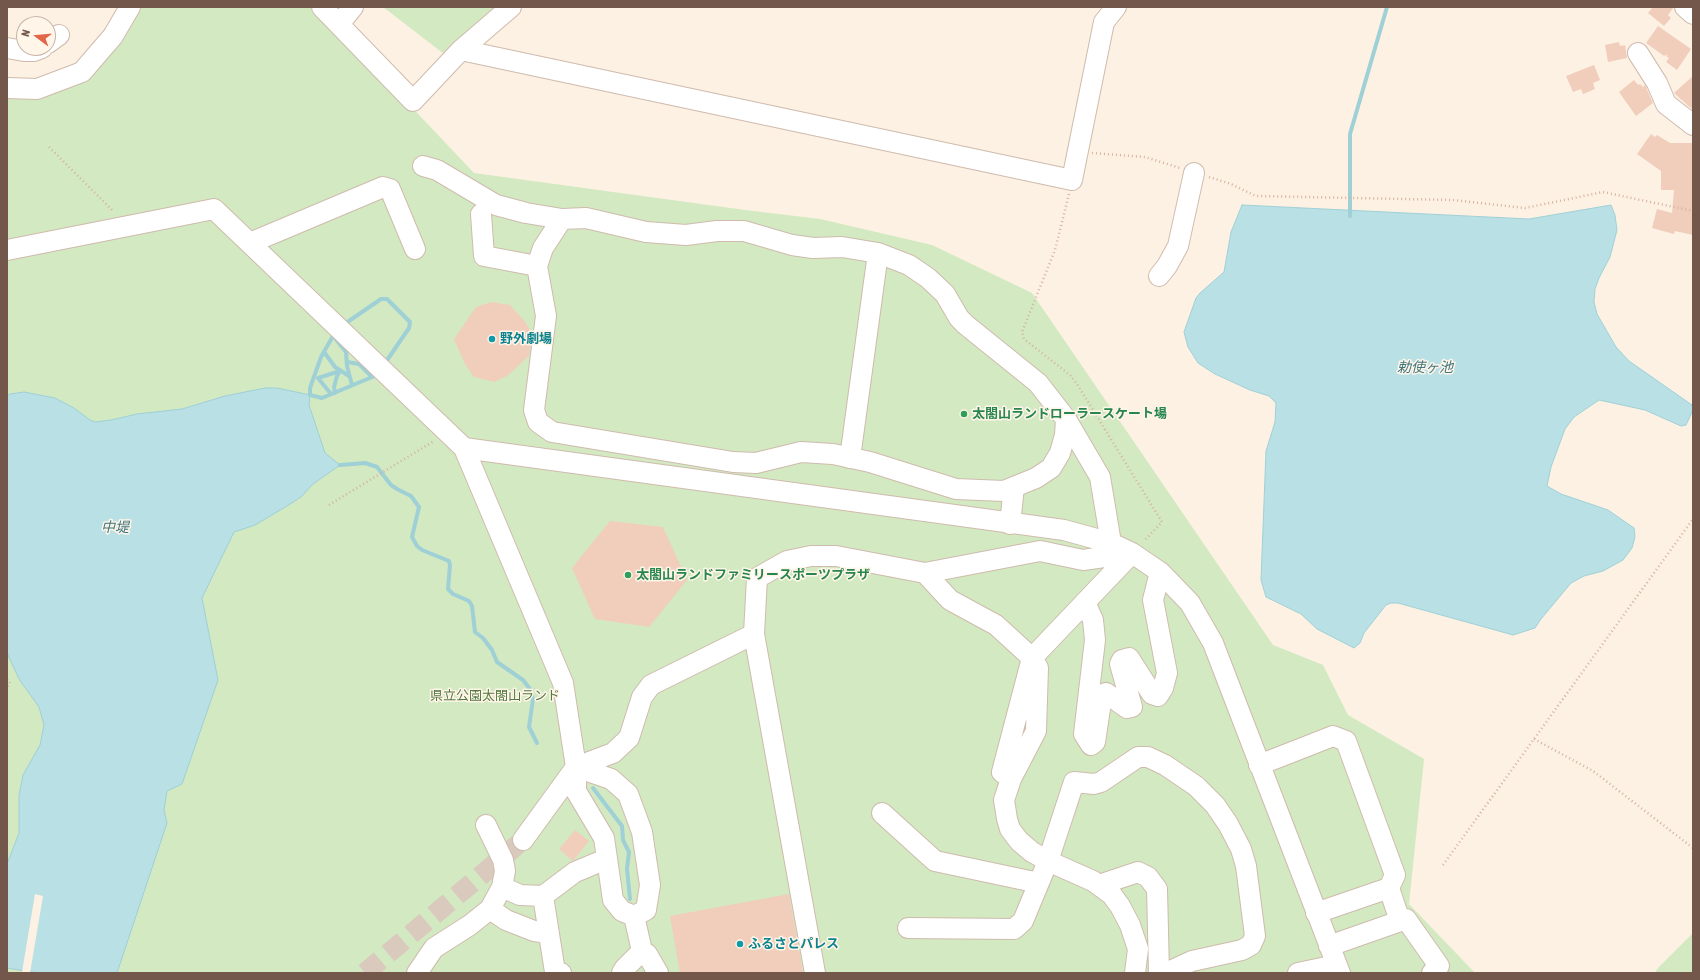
<!DOCTYPE html>
<html>
<head>
<meta charset="utf-8">
<style>
	body { margin:0 }
	#map { position:relative; width:1700px; height:980px; overflow:hidden; background:#fcf1e3; font-family:"Asap Condensed",sans-serif }
	canvas { display:block }
	.frame { position:absolute; inset:0; border:8px solid #73574a; pointer-events:none }
	.north { position:absolute; left:16px; top:16px; width:40px; height:40px; box-sizing:border-box; background:#fff5e9; border:1px solid #c7b6a9; border-radius:50%; rotate:286deg; font-size:11px; font-weight:700; line-height:16px; text-align:center; color:#73574a }
	.north::after { content:''; display:block; margin:auto; width:14px; height:18px; background:#e4664a; clip-path:polygon(50% 0,100% 100%,50% 72%,0 100%) }
</style>
</head>
<body>
<div id="map">
<canvas width="1700" height="980"></canvas>
<div class="frame"></div>
<div class="north">N</div>
</div>
<script>
const g = document.querySelector('canvas').getContext('2d');
g.lineJoin = 'round';
function fillPath(path, color) {
  g.fillStyle = color;
  g.fill(path, 'evenodd');
}
function poly(rows) {
  const path = new Path2D();
  for (const r of rows) {
    path.moveTo(r[0], r[1]);
    for (let i = 2; i < r.length; i += 2) path.lineTo(r[i], r[i + 1]);
  }
  return path;
}
function stroke(path, color, width, dash) {
  g.strokeStyle = color;
  g.lineWidth = width;
  g.lineCap = dash ? 'butt' : 'round';
  g.setLineDash(dash || []);
  g.stroke(path);
}
function drawText(font, color, halo, rows, align = 'center') {
  g.font = font + ' "Asap Condensed","Noto Sans JP",sans-serif';
  g.lineWidth = 3;
  g.setLineDash([]);
  g.textBaseline = 'middle';
  g.strokeStyle = halo;
  g.fillStyle = color;
  for (const [text, x, y, turn = 0] of rows) {
    g.save();
    g.translate(x, y);
    g.rotate((+turn || 0) * Math.PI / 180);
    g.textAlign = isNaN(turn) ? turn : align;
    if (halo) g.strokeText(text, 0, 0);
    g.fillText(text, 0, 0);
    g.restore();
  }
}
const green = poly([
	[134,7,317,7,474,173,745,210,820,219,932,245,1032,293,1273,645,1323,665,1348,715,1424,759,1409,904,1475,973,7,973,7,92,83,76],
	[383,7,495,7,499,11,448,57],
	[1693,933,1693,973,1655,973,1658,968]
]);
const water = poly([
	[1242,205,1529,219,1611,205,1615,215,1617,230,1610,257,1599,278,1595,289,1594,302,1597,314,1616,347,1629,361,1692,405,1693,410,1686,425,1681,426,1645,410,1599,400,1574,417,1565,429,1551,467,1547,486,1561,494,1608,510,1634,528,1635,537,1632,548,1623,560,1603,571,1584,576,1571,583,1541,619,1535,628,1513,635,1398,603,1391,603,1386,605,1364,633,1360,643,1354,648,1317,629,1301,614,1266,597,1261,580,1266,451,1275,422,1276,403,1269,396,1250,390,1215,374,1198,363,1188,347,1184,332,1196,298,1200,293,1224,272,1231,232,1242,205],
	[265,388,277,388,310,395,309,405,325,453,340,465,313,484,301,497,287,506,255,525,234,532,202,598,218,680,182,784,167,791,164,810,167,823,117,973,38,973,7,968,7,864,19,833,19,795,23,775,40,745,44,725,39,707,19,679,7,653,7,396,10,394,24,392,55,398,74,408,90,420,95,422,111,420,137,414,182,409,225,396,265,388]
]);
const pier = poly([
	[35,894,43,896,30,973,26,973,22,972]
]);
const stream = poly([
	[1350,216,1350,134,1387,7],
	[381,299,387,299,410,322,409,328,377,375,322,398,310,395,310,388,321,357,333,336,346,323,381,299],
	[335,338,346,352,347,366,352,385],
	[324,352,335,367,349,376],
	[347,362,359,364,372,377],
	[331,394,318,378,340,371,337,376,334,387,335,393],
	[340,465,365,463,377,467,391,485,397,489,411,496,419,507,412,537,417,546,422,550,449,561,450,565,448,589,453,594,469,601,472,606,475,632,483,638,492,650,497,662,523,680,530,689,533,699,529,727,537,743],
	[593,788,622,826,623,840,629,852,627,869,630,899]
]);
const building = poly([
	[1653,7,1674,7,1668,15,1671,18,1664,26,1648,13],
	[1658,26,1691,49,1677,70,1666,62,1669,58,1666,56,1668,54,1664,56,1646,43],
	[1619,42,1620,46,1625,45,1627,58,1608,62,1605,45],
	[1594,65,1600,80,1593,83,1595,89,1583,94,1581,89,1573,92,1566,76],
	[1693,76,1693,110,1674,93],
	[1634,80,1638,85,1640,84,1643,87,1645,85,1653,103,1636,116,1619,92],
	[1651,134,1655,137,1657,135,1670,143,1693,143,1693,235,1675,231,1674,234,1652,228,1657,209,1672,213,1674,190,1661,190,1661,171,1637,154],
	[491,302,510,305,526,323,532,334,529,356,507,376,494,382,474,377,465,364,454,339,476,307],
	[610,521,663,527,687,580,649,627,595,619,572,568],
	[575,830,589,841,573,861,559,849],
	[789,894,803,973,680,973,670,916]
]);
const minorTunnel = poly([
	[365,973,523,840]
]);
const path = poly([
	[49,147,114,212],
	[1092,153,1145,157,1180,168],
	[1209,177,1231,184,1256,196,1453,200,1525,208,1603,192,1693,211],
	[1069,194,1055,250,1022,332,1024,339,1070,375,1077,384,1162,522,1144,541],
	[329,505,434,441],
	[7,679,10,683,7,688],
	[1534,739,1593,771,1693,848],
	[1443,865,1693,519]
]);
const minor = poly([
	[322,7,413,101,461,50,511,7],
	[1685,7,1693,14],
	[340,23,353,7],
	[48,43,59,35],
	[7,48,24,51,34,51,42,48],
	[461,50,1072,180,1104,22,1116,7],
	[1638,53,1657,83,1666,104,1693,125],
	[7,88,37,89,82,72,113,36,130,7],
	[423,166,437,170,496,205,526,213,562,219,586,218,646,232,686,235,717,231,744,231,792,245,813,248,842,247,878,253,909,265,928,278,945,294,959,318,966,325,1038,383,1066,419,1100,477,1111,543],
	[481,214,484,256,537,266],
	[562,219,543,248,537,266,546,316,534,410,538,422,552,432,733,462,756,463,801,452,833,454,870,462,956,489,1004,491,1036,478,1051,468,1060,453,1065,435,1066,419],
	[250,243,383,187,390,189,415,249],
	[7,250,214,209,464,448,563,683,576,767,576,791,604,838,613,900,622,911,634,916,642,951,625,968,622,973],
	[1159,276,1167,266,1178,246,1194,173],
	[464,448,1064,530,1111,543,1132,553,1160,572,1190,603,1213,643,1340,973],
	[850,458,878,253],
	[1010,524,1014,487],
	[925,573,950,600,996,625,1032,658,1038,668,1036,731,1011,779,1004,800,1007,819,1010,829,1019,841,1032,852,1048,861,1093,881,1112,895,1120,906,1130,925,1138,949,1135,973],
	[1085,602,1093,620,1095,640,1084,734,1091,745,1095,742,1102,695,1106,693,1127,708,1132,707,1120,664,1122,660,1129,658,1152,694,1158,696,1163,688,1167,673,1153,600,1160,572],
	[754,634,815,973],
	[1259,765,1333,736,1346,741,1395,875,1389,888],
	[576,767,611,779,628,794,642,832,650,885,646,910,634,916],
	[1011,779,1002,772,1032,658,1132,553],
	[882,813,935,861,1039,883],
	[486,825,503,860,505,871,502,887],
	[523,840,576,767,613,753,629,738,642,697,651,685,754,634,757,578,787,561,811,556,836,556,925,573,1040,551,1083,560,1132,553],
	[1099,885,1138,872,1148,877,1157,889,1159,973],
	[490,909,502,887,520,895,543,896],
	[1316,913,1389,888,1400,921],
	[908,928,1014,929,1023,921,1048,861,1074,782,1094,784,1101,782,1138,757,1148,757,1165,765,1196,786,1215,805,1228,824,1241,849,1246,866,1255,936,1251,945,1242,950,1192,961,1166,973],
	[1329,946,1406,919,1439,966,1432,973],
	[642,951,647,954,658,973],
	[417,973,434,948,470,925,490,909,506,920,534,931,549,933],
	[561,973,555,972,543,896,575,872,599,862,607,862],
	[1298,973,1336,965]
]);
const markers = [
	[492,339,4,"#0f9aa8"],
	[964,414,4,"#2e9e5b"],
	[628,575,4,"#2e9e5b"],
	[740,944,4,"#0f9aa8"]
];
const cultureNames = [
	["野外劇場",500,339],
	["ふるさとパレス",748,944]
];
const leisureNames = [
	["太閤山ランドローラースケート場",972,414],
	["太閤山ランドファミリースポーツプラザ",636,575]
];
const parkNames = [
	["県立公園太閤山ランド",495,696]
];
const waterNames = [
	["勅使ヶ池",1425,368],
	["中堤",115,528]
];
fillPath(green, '#d3e9c2');
fillPath(water, '#b8e0e5');
stroke(water, '#9fd0d6', 1);
fillPath(pier, '#fcf1e3');
stroke(stream, '#9fd0d6', 4);
fillPath(building, '#f1cebb');
stroke(minorTunnel, '#dacabd', 20, [20, 10]);
stroke(minor, '#cfbbad', 22);
stroke(path, '#d5b29f', 2.5, [1, 3]);
stroke(minor, '#fff', 20);
for (const [x, y, r, color] of markers) {
  const dot = new Path2D();
  dot.arc(x, y, r, 0, 2 * Math.PI);
  g.fillStyle = color;
  g.fill(dot);
  stroke(dot, '#fff5e9', 1.5);
}
drawText('bold 13px', '#0d838f', '#fff5e9', cultureNames, 'left');
drawText('bold 13px', '#27864d', '#fff5e9', leisureNames, 'left');
drawText('13px', '#547942', '#fff5e9', parkNames);
drawText('italic 14px', '#41777f', '#fff5e9', waterNames);
</script>
</body>
</html>
